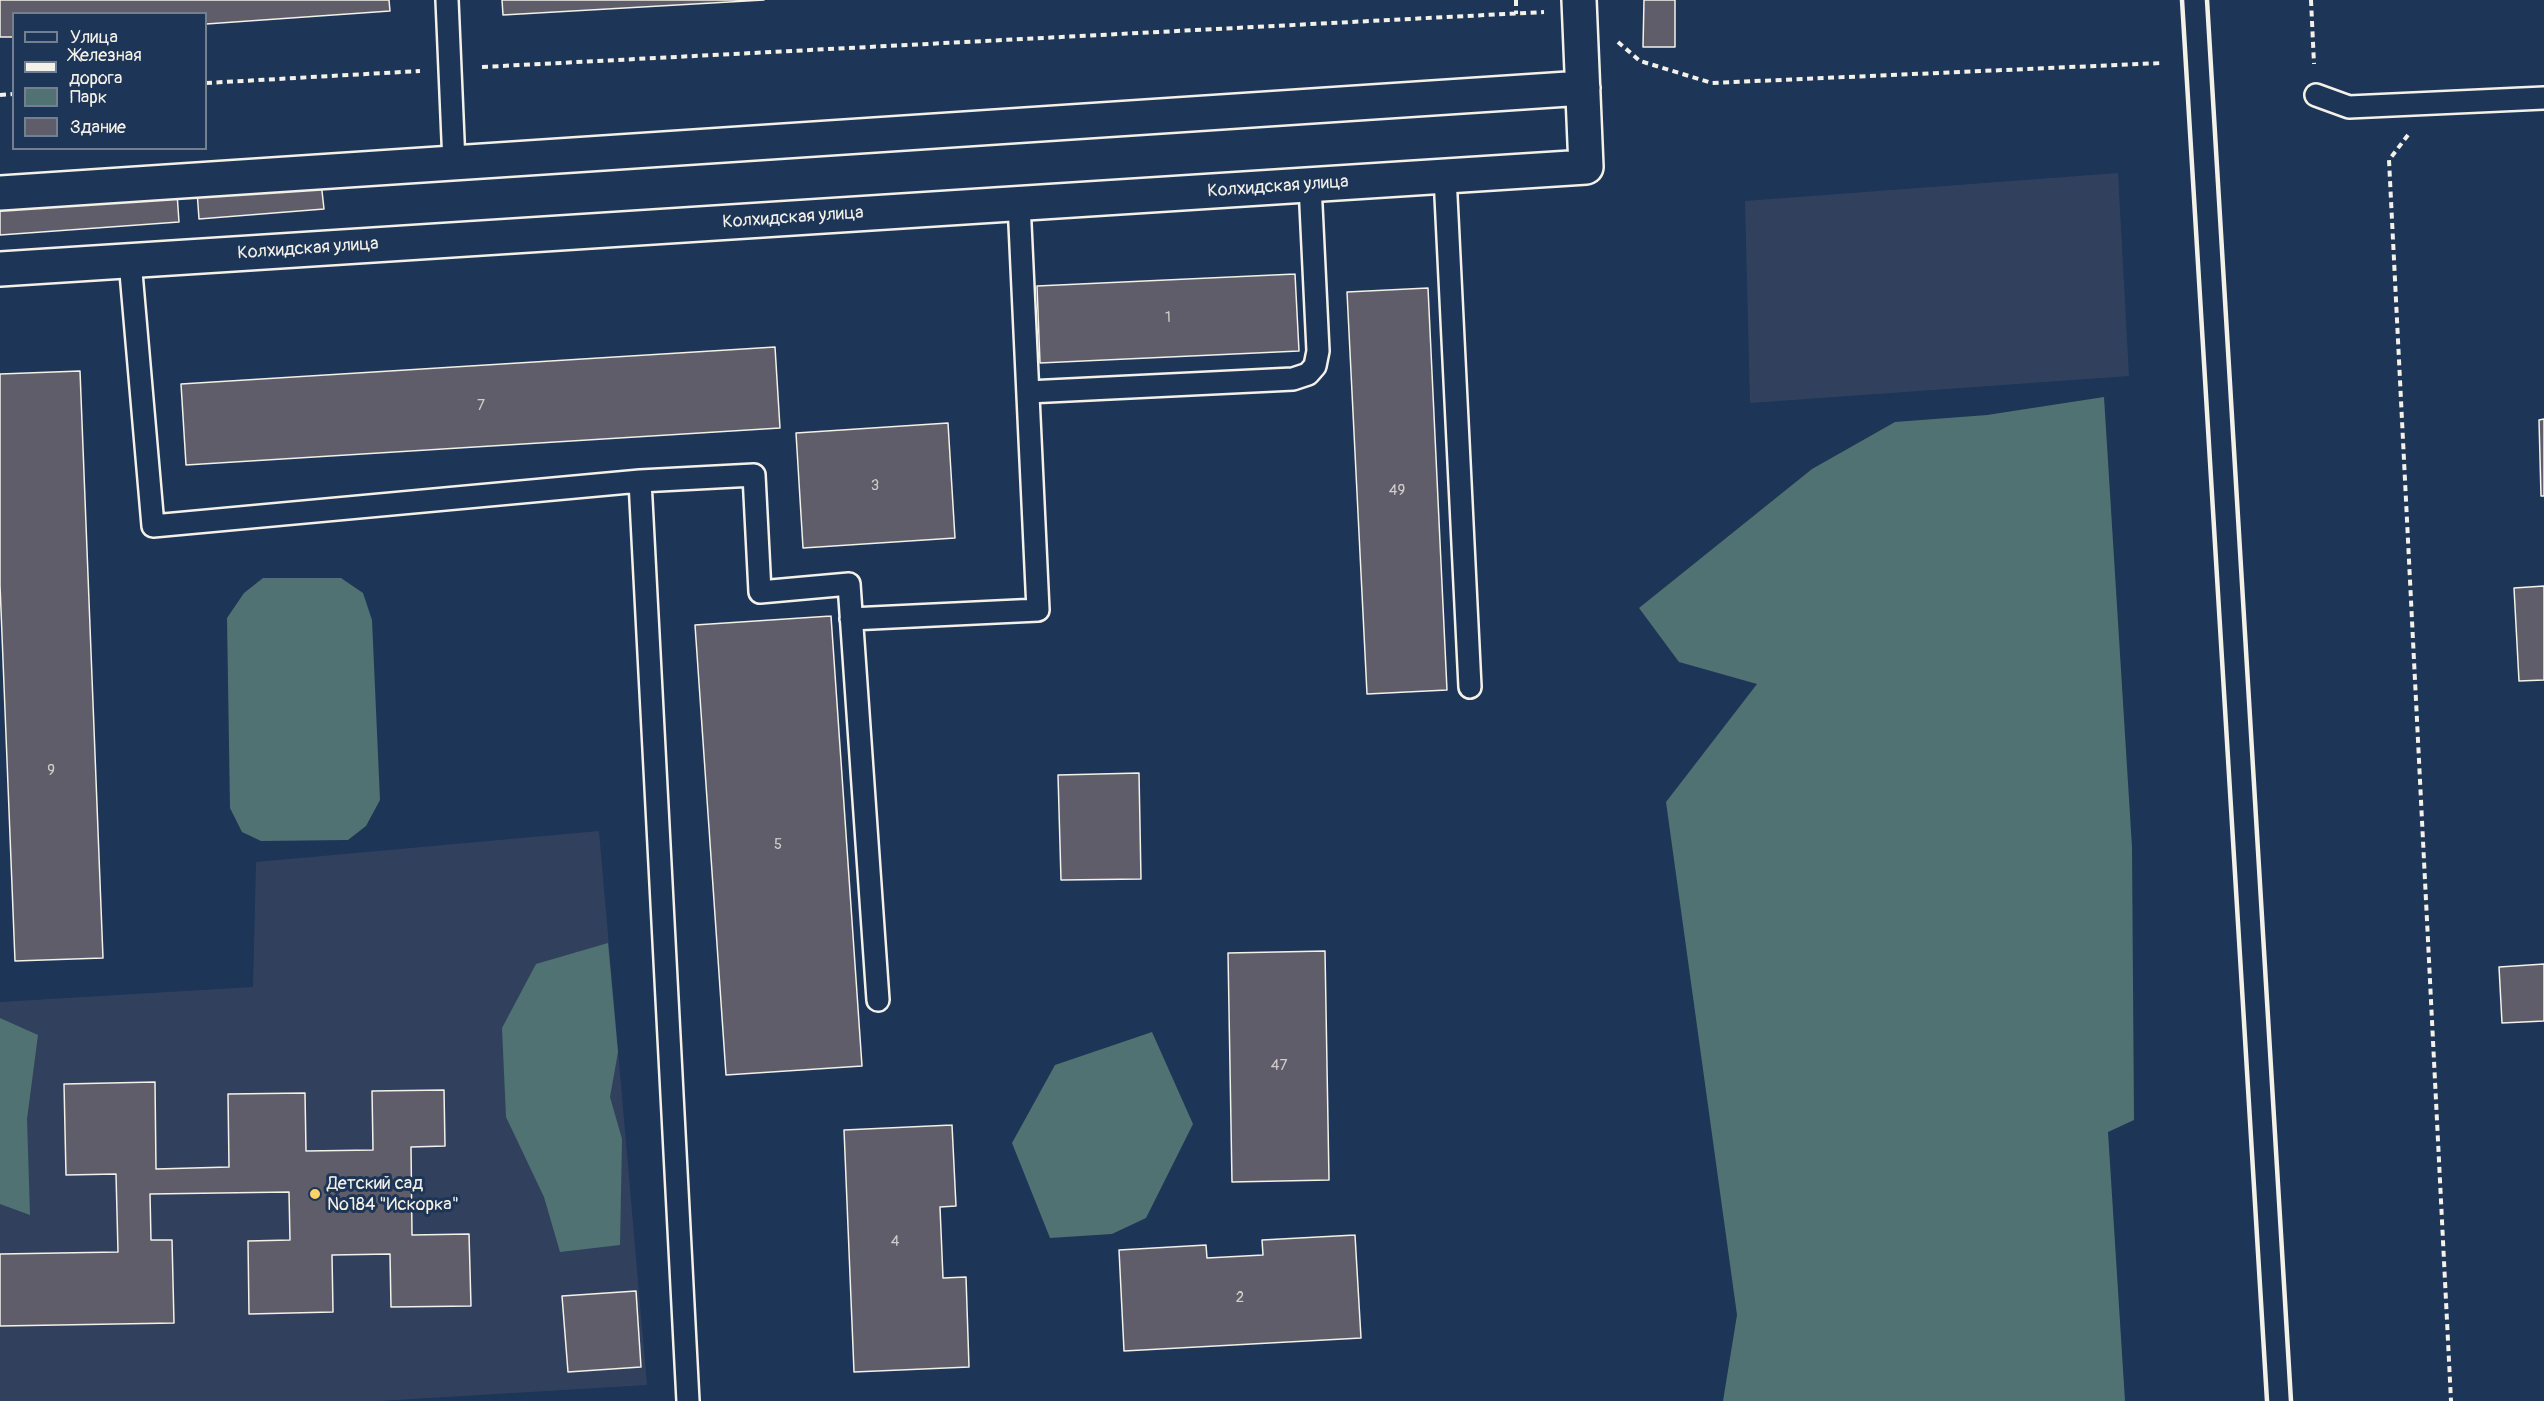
<!DOCTYPE html>
<html>
<head>
<meta charset="utf-8">
<style>
	body { margin:0 }
	#map { position:relative; width:2544px; height:1401px; overflow:hidden; background:#1d3557; font-family:Pangolin,sans-serif }
	canvas { display:block }
	.legend { position:absolute; left:12px; top:12px; width:195px; height:138px; box-sizing:border-box; background:#1d3557; border:2px solid #738091; margin:0; padding:8px 10px; list-style:none; font-size:18px; color:#f4f1e8 }
	.legend li { display:flex; align-items:center; gap:12px; height:30px }
	.legend b { width:30px; border:2px solid #738091 }
</style>
</head>
<body>
<div id="map">
<canvas width="2544" height="1401"></canvas>
<ul class="legend">
<li><b style="height:8px;background:#1d3557"></b>Улица</li>
<li><b style="height:8px;background:#f4f1e8"></b>Железная дорога</li>
<li><b style="height:16px;background:#507272"></b>Парк</li>
<li><b style="height:16px;background:#605d6b"></b>Здание</li>
</ul>
</div>
<script>
const g = document.querySelector('canvas').getContext('2d');
g.lineJoin = 'round';
function fillPath(path, color) {
  g.fillStyle = color;
  g.fill(path, 'evenodd');
}
function poly(rows) {
  const path = new Path2D();
  for (const r of rows) {
    path.moveTo(r[0], r[1]);
    for (let i = 2; i < r.length; i += 2) path.lineTo(r[i], r[i + 1]);
  }
  return path;
}
function stroke(path, color, width, dash) {
  g.strokeStyle = color;
  g.lineWidth = width;
  g.lineCap = dash ? 'butt' : 'round';
  g.setLineDash(dash || []);
  g.stroke(path);
}
function drawText(font, color, halo, rows, align = 'center') {
  g.font = font + ' Pangolin,sans-serif';
  g.lineWidth = 6;
  g.setLineDash([]);
  g.textBaseline = 'middle';
  g.strokeStyle = halo;
  g.fillStyle = color;
  for (const [text, x, y, turn = 0] of rows) {
    g.save();
    g.translate(x, y);
    g.rotate((+turn || 0) * Math.PI / 180);
    g.textAlign = isNaN(turn) ? turn : align;
    if (halo) g.strokeText(text, 0, 0);
    g.fillText(text, 0, 0);
    g.restore();
  }
}
const built = poly([
	[2118,173,2129,376,1750,403,1745,201],
	[599,831,647,1385,380,1401,0,1401,0,1002,253,987,256,862]
]);
const green = poly([
	[2104,397,2132,847,2134,1120,2108,1132,2125,1401,1723,1401,1737,1315,1666,802,1757,684,1679,662,1639,608,1812,469,1895,422,1987,415],
	[263,578,341,578,363,593,372,620,380,800,366,826,348,840,261,841,242,832,230,808,227,618,244,593],
	[608,943,618,1052,610,1097,622,1139,620,1245,560,1252,544,1197,506,1117,502,1028,536,964],
	[0,1018,38,1035,27,1119,30,1215,0,1204],
	[1152,1032,1193,1124,1146,1218,1112,1234,1050,1238,1012,1143,1055,1065]
]);
const building = poly([
	[0,0,389,0,390,11,206,24,206,14,14,14,14,37,0,37,0,0],
	[502,0,764,0,503,15,502,0],
	[1644,0,1675,0,1675,47,1643,47,1644,0],
	[321,182,324,209,199,219,197,191,321,182],
	[177,193,179,222,0,235,0,205,177,193],
	[1295,274,1299,351,1040,363,1037,286,1295,274],
	[1428,288,1447,690,1367,694,1347,292,1428,288],
	[775,347,780,428,186,465,181,384,775,347],
	[80,371,103,958,15,961,0,585,0,374,80,371],
	[2544,419,2544,496,2541,496,2539,420,2544,419],
	[948,423,955,538,803,548,796,433,948,423],
	[2544,586,2544,680,2519,681,2514,588,2544,586],
	[831,616,862,1066,726,1075,695,625,831,616],
	[1139,773,1141,879,1061,880,1058,775,1139,773],
	[1325,951,1329,1180,1232,1182,1228,953,1325,951],
	[2544,964,2544,1021,2502,1023,2499,967,2544,964],
	[155,1082,156,1169,229,1167,228,1094,305,1093,306,1151,373,1150,372,1091,444,1090,445,1146,411,1147,412,1235,469,1234,471,1306,391,1307,390,1254,332,1255,333,1312,249,1314,248,1241,290,1240,289,1192,150,1194,151,1240,172,1240,174,1323,0,1326,0,1254,118,1252,116,1174,66,1175,64,1084,155,1082],
	[952,1125,956,1206,940,1207,943,1278,966,1277,969,1367,854,1372,844,1130,952,1125],
	[1355,1235,1361,1338,1124,1351,1119,1250,1206,1245,1207,1258,1263,1255,1262,1240,1355,1235],
	[636,1291,641,1367,568,1372,562,1296,636,1291]
]);
const path = poly([
	[1516,0,1516,14],
	[2311,0,2314,64],
	[1618,42,1640,61,1712,83,2162,63],
	[482,67,1544,12],
	[206,83,420,71],
	[0,95,14,94],
	[2408,135,2389,160,2451,1401]
]);
const service = poly([
	[447,0,454,163],
	[2316,95,2349,107,2544,98],
	[1445,176,1470,687],
	[130,261,153,526,640,481,688,1401],
	[1028,392,1293,379,1308,374,1315,366,1318,351,1310,185],
	[640,481,754,475,760,592,849,584,878,1000],
	[851,619,1038,610,1019,203]
]);
const minor = poly([
	[0,193,1583,88],
	[0,269,1586,167,1579,0]
]);
const rail = poly([
	[2182,0,2267,1401],
	[2207,0,2291,1401]
]);
const markers = [
	[315,1194,6,"#ffd166"]
];
const numberNames = [
	["1",1168,318],
	["7",481,406],
	["3",875,486],
	["49",1397,491],
	["9",51,771],
	["5",778,845],
	["47",1279,1066],
	["4",895,1242],
	["2",1240,1298]
];
const streetNames = [
	["Колхидская улица",1278,187,-4],
	["Колхидская улица",793,218,-4],
	["Колхидская улица",308,249,-4]
];
const poiNames = [
	["Детский сад",327,1184],
	["№184 \"Искорка\"",327,1205]
];
fillPath(built, '#31415d');
fillPath(green, '#507272');
fillPath(building, '#605d6b');
stroke(building, '#f4f1e8', 1.5);
stroke(service, '#f4f1e8', 26);
stroke(minor, '#f4f1e8', 38);
stroke(path, '#f4f1e8', 4, [6, 4.5]);
stroke(service, '#1d3557', 21);
stroke(minor, '#1d3557', 33);
stroke(rail, '#f4f1e8', 4.5);
for (const [x, y, r, color] of markers) {
  const dot = new Path2D();
  dot.arc(x, y, r, 0, 2 * Math.PI);
  g.fillStyle = color;
  g.fill(dot);
  stroke(dot, '#1d3557', 2);
}
drawText('15px', '#cfccc9', null, numberNames);
drawText('18px', '#f4f1e8', '#1d3557', streetNames);
drawText('18px', '#f4f1e8', '#1d3557', poiNames, 'left');
</script>
</body>
</html>
